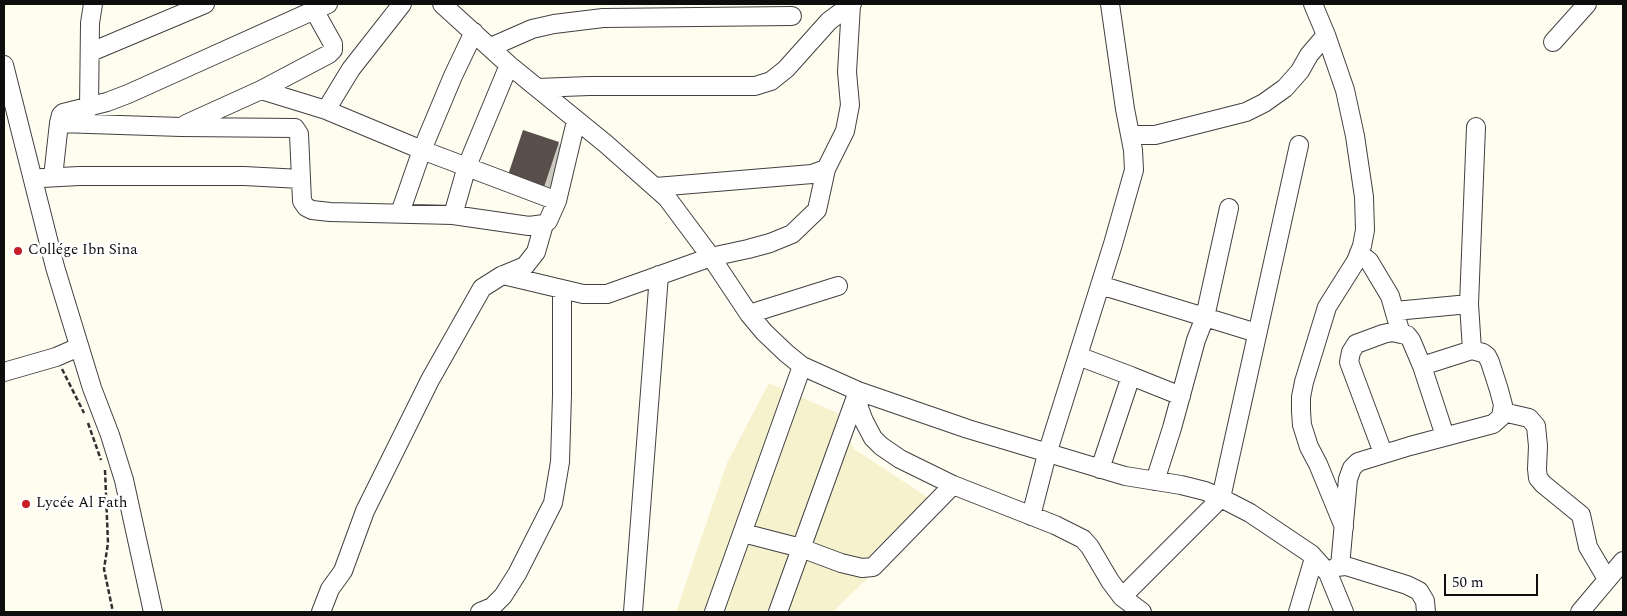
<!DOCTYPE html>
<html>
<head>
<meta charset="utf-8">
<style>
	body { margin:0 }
	#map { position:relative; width:1627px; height:616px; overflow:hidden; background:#fffcf0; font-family:Spectral,serif }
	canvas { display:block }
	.frame { position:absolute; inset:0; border:5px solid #0e0e0e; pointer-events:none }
	.scale { position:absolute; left:1444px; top:574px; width:94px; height:22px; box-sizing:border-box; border:2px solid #0e0e0e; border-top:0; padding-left:6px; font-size:15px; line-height:18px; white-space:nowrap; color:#0e0e0e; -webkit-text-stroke:4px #fff; paint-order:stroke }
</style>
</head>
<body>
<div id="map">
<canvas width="1627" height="616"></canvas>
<div class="frame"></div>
<div class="scale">50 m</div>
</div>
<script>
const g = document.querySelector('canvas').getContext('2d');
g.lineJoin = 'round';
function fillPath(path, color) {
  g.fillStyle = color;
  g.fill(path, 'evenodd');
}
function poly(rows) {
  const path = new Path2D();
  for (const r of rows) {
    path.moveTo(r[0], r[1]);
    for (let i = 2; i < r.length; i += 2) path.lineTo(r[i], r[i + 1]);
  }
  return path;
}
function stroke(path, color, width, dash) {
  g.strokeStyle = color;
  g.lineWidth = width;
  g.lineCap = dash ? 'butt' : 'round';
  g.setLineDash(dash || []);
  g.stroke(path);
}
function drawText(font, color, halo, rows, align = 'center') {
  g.font = font + ' Spectral,serif';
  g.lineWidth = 5;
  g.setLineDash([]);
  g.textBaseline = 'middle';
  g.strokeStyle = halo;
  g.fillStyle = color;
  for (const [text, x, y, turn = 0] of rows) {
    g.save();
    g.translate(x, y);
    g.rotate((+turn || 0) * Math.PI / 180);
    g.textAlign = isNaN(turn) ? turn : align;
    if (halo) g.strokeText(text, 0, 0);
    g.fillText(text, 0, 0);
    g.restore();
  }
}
const farmland = poly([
	[769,383,837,413,854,449,941,506,833,612,676,612,727,463]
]);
const shadow = poly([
	[558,143,563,148,548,194,514,183]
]);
const building = poly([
	[523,130,559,142,543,190,507,178]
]);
const path = poly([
	[62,369,84,413],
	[88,423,101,460],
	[105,470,108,543,104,569,113,612]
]);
const minor = poly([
	[442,4,509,65,606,144,667,198,711,257,749,314,764,332,786,353,802,366,858,391,968,429,1125,476,1181,485,1205,491,1221,498,1250,513,1311,554,1328,573,1344,612],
	[1326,35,1345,90,1355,136,1364,197,1365,230,1362,246,1356,261,1327,307,1304,382,1301,397,1301,411,1302,425,1309,447,1318,464,1344,527],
	[1553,42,1587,4],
	[491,47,532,29,554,24,603,18,792,16],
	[91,52,205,4],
	[4,65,55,267,92,388,110,435,124,480,153,612],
	[537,88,589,86,755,86,771,81,786,69,829,21,852,4],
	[261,90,326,110,422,150,557,201,576,121],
	[89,108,90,23,93,4],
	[326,110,351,69,402,4],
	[59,123,181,127,295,128,299,134,302,201,306,207,312,210,330,212,453,215,529,226,544,224,548,221,557,201],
	[186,124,261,90,329,54,333,50,333,44,314,10],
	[1130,135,1155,135,1175,130,1246,112,1264,103,1285,88,1300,71,1309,55,1326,35,1313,4],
	[53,177,59,123,61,115,63,113,107,102,128,94,328,4],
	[42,178,79,176,244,176,301,179],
	[656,187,812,174,826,169,845,131,850,105,847,72,851,5],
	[400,213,422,150,453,76,474,32],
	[453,215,467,166,509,65],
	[1359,253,1369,261,1390,296,1401,334],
	[503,275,583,294,607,294,711,257,748,249,770,243,792,234,817,210,826,169],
	[1100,285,1257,333],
	[1395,311,1469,304],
	[749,314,838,286],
	[1472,350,1469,304,1476,127],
	[1078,356,1131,376,1100,469],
	[4,372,56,357,79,347],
	[1131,376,1181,396],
	[858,391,859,408,864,421,873,438,881,446,900,459,953,485,1055,525,1083,539,1090,547,1110,581,1122,597,1142,612],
	[1503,412,1529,418,1536,426,1538,446,1537,469,1538,478,1543,484,1581,515,1588,547,1607,579],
	[1383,453,1349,362,1351,352,1356,344,1383,334,1392,332,1401,334,1407,335,1411,340,1422,366,1445,436],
	[1155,481,1172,428,1196,340,1205,317,1229,208],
	[1031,516,1047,454,1113,244,1134,170,1133,150,1125,109,1110,4],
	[743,533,801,548,841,563,862,568,873,567,953,485],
	[1340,566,1348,479,1352,468,1358,462,1410,446,1493,424,1501,417,1503,405,1499,390,1490,362,1487,356,1483,353,1472,350,1422,366],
	[1331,571,1336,567,1346,566,1407,585,1419,591,1425,601,1426,612],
	[1122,597,1221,498,1299,145],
	[321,612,330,589,343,571,365,511,430,380,482,288,501,276,525,266,536,252,544,224],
	[480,612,492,607,503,596,517,574,553,503,560,462,562,395,562,290],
	[633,612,659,275],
	[714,612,802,366],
	[778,612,857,394],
	[1298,612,1314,558],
	[1580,612,1623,561]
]);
const markers = [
	[18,251,5,"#c61f2a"],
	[26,504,5,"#c61f2a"]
];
const poiNames = [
	["Collége Ibn Sina",28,251],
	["Lycée Al Fath",36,504]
];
fillPath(farmland, '#f7f2ce');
fillPath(shadow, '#0003');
fillPath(building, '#584f4a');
stroke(minor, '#414141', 20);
stroke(path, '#303030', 2.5, [5, 2.5]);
stroke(minor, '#fff', 18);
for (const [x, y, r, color] of markers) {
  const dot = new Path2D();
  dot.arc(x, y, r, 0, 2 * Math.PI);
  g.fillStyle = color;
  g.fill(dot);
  stroke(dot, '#fff', 2);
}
drawText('15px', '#0e0e0e', '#fff', poiNames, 'left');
</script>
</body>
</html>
